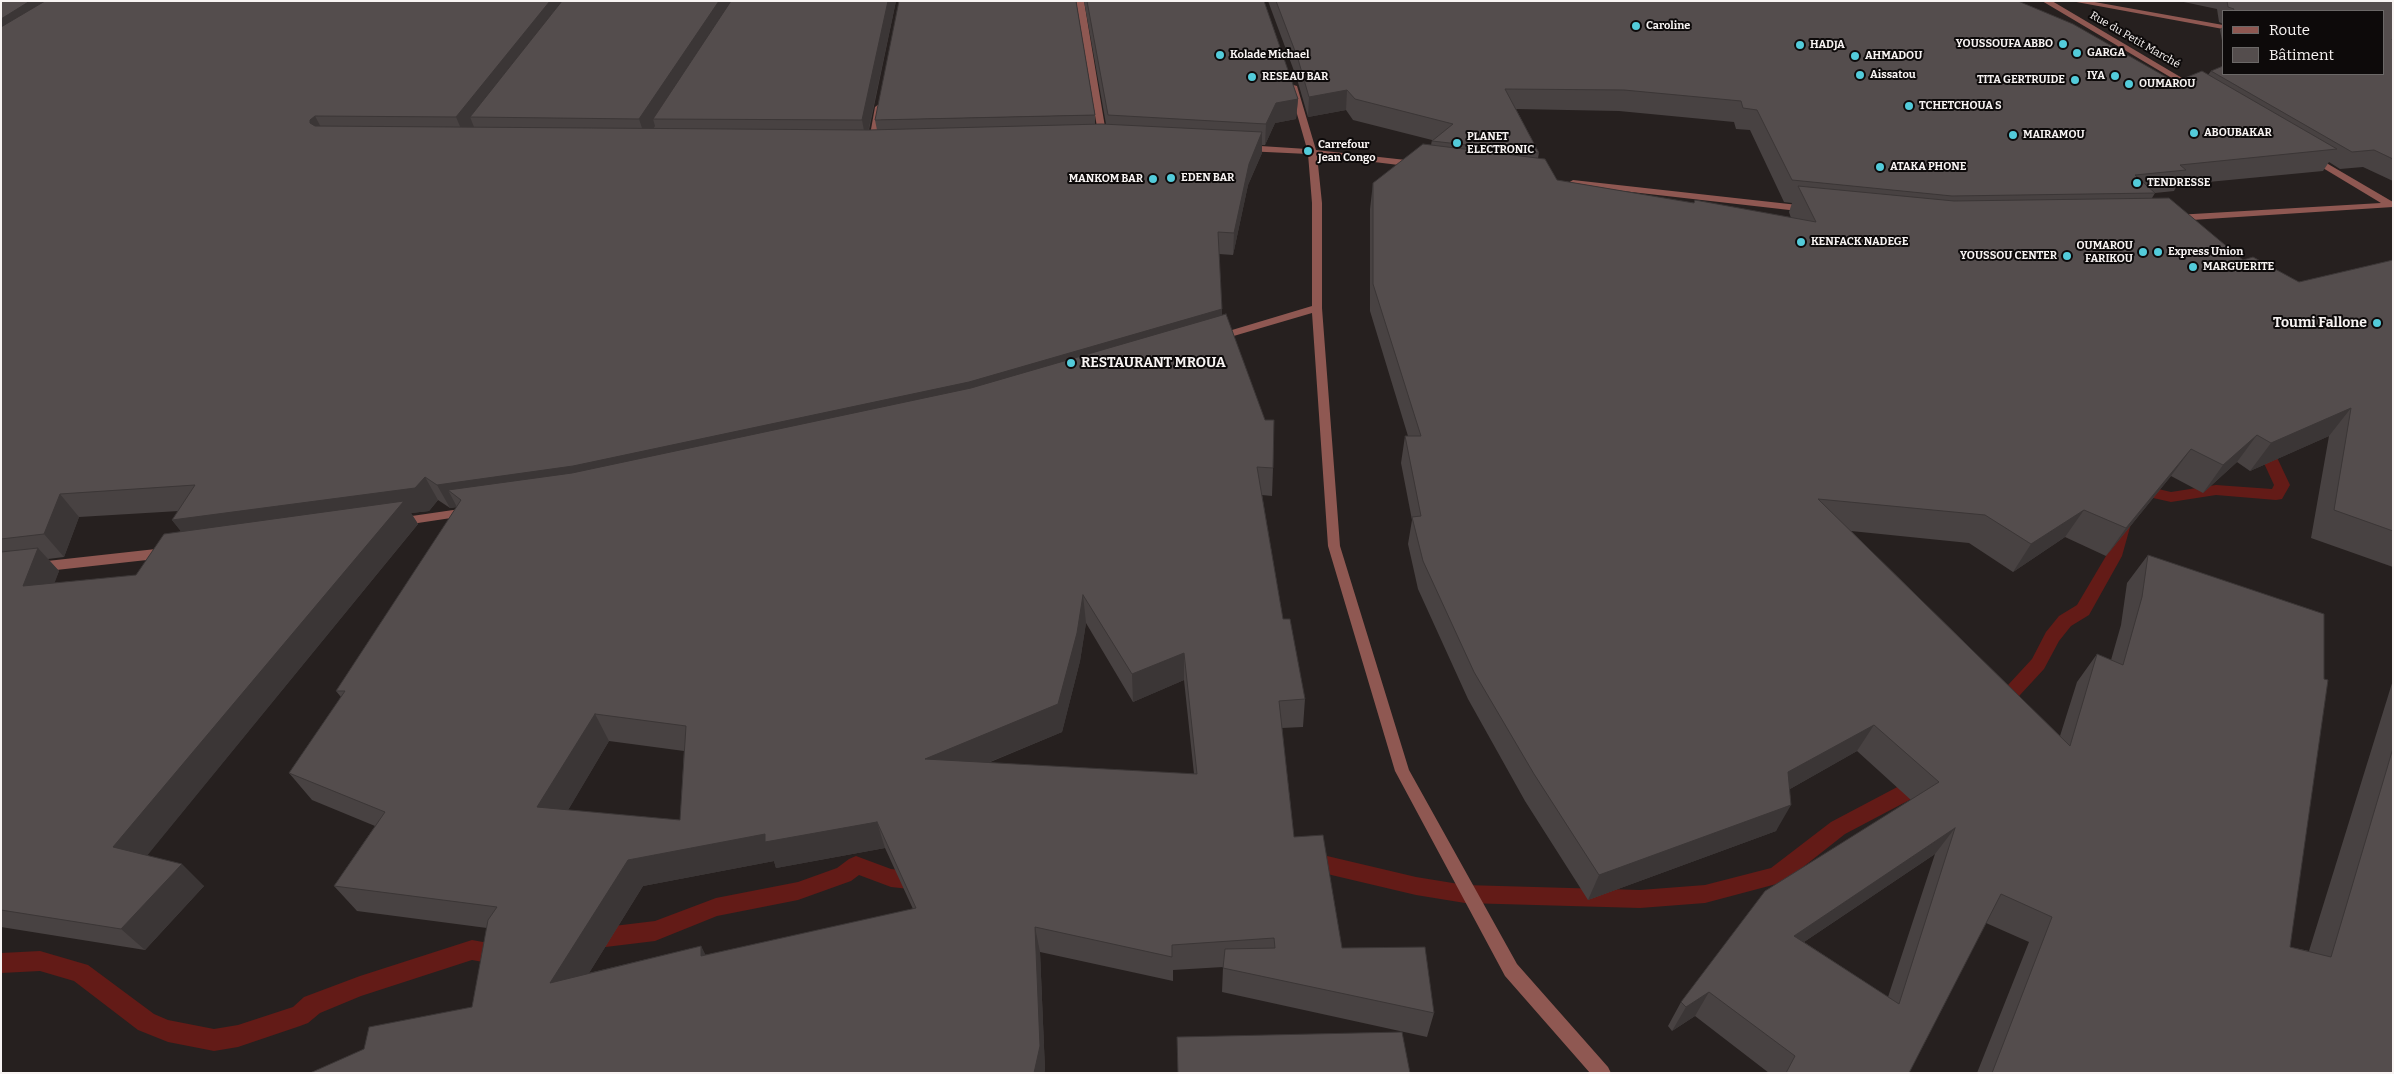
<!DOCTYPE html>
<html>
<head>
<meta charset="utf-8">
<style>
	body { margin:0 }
	#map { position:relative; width:2394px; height:1074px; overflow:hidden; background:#26201f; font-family:Bitter,serif }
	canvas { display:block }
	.frame { position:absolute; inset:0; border:2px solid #f8f4f3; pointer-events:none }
	.legend { position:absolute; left:2222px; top:10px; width:162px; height:65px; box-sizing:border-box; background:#0d0a0a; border:1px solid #6b6867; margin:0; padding:6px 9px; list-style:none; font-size:15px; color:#f8f4f3 }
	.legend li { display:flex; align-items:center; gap:10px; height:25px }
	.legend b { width:25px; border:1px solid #6b6867 }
</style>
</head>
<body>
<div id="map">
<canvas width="2394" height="1074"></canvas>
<div class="frame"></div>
<ul class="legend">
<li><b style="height:6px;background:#8f5852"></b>Route</li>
<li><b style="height:14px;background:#544d4d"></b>Bâtiment</li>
</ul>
</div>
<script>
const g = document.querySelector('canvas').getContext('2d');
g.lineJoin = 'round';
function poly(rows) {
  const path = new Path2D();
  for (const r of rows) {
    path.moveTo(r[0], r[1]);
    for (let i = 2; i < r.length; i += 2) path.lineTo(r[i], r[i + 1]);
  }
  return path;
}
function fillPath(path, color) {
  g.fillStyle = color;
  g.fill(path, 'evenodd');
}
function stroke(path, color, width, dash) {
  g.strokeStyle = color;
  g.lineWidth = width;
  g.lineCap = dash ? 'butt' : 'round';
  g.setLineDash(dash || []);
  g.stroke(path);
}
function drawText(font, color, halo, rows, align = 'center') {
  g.font = font + ' Bitter,serif';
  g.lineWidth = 4;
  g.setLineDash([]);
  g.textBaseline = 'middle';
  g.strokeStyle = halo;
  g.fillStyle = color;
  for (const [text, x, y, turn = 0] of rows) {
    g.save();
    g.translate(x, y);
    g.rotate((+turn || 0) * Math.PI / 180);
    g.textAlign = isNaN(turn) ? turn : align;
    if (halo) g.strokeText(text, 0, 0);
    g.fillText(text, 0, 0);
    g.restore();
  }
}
const stream = poly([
	[2270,439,2275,440,2278,444,2273,449,2290,485,2282,499,2276,500,2216,495,2171,502,2131,493,2129,489,2131,485,2137,484,2171,492,2216,485,2272,489,2274,485,2257,448,2265,440,2270,439],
	[2124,514,2130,516,2132,520,2122,556,2089,615,2071,626,2059,641,2044,669,2020,695,2009,713,2003,715,1997,713,1994,708,1997,703,2008,685,2032,659,2046,632,2059,616,2077,605,2106,556,2116,520,2118,516,2124,514],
	[1920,772,1927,774,1930,780,1917,796,1845,834,1784,882,1705,903,1640,908,1465,903,1416,895,1306,869,1299,866,1296,860,1299,854,1306,851,1416,877,1465,885,1640,890,1705,885,1771,868,1831,822,1903,784,1913,774,1920,772],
	[856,856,891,869,919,872,926,875,929,881,926,887,919,890,891,887,859,875,851,881,798,900,717,916,655,941,589,949,581,946,578,939,581,932,589,929,655,921,716,898,798,882,837,868,849,859,856,856],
	[472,940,483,942,503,940,511,943,514,950,511,957,503,960,483,962,472,960,361,996,320,1013,308,1023,300,1026,238,1047,214,1051,168,1042,138,1030,74,981,40,971,1,973,1,953,40,951,88,965,154,1014,168,1020,214,1029,238,1025,293,1007,304,997,360,976,472,940]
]);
const minor = poly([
	[1076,1,1084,1,1107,139,1103,142,1099,139,1076,1],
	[2042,1,2052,1,2199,88,2192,90,2042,1],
	[2071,1,2089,1,2223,25,2223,29,2071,1],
	[1290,84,1297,86,1316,150,1415,161,1419,164,1415,167,1317,155,1322,203,1322,308,1340,546,1409,770,1517,964,1608,1067,1611,1073,1590,1073,1505,976,1395,771,1328,546,1312,313,1220,340,1216,341,1211,338,1212,336,1312,306,1312,203,1308,154,1245,151,1241,148,1245,145,1307,149,1289,86,1290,84],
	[879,104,883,107,876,146,872,149,868,146,875,107,879,104],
	[2311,154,2393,202,2393,207,2176,221,2171,218,2176,215,2381,203,2308,159,2308,155,2311,154],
	[1573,180,1807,206,1812,209,1807,212,1570,185,1568,183,1573,180],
	[467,508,471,509,473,512,471,515,398,526,392,522,398,518,467,508],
	[165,548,171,553,165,558,38,572,32,567,38,562,165,548]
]);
const wall = poly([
	[1,1,896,1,869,130,877,130,875,120,1095,115,1095,124,1106,124,1084,1,1264,1,1298,99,1296,119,1275,123,1265,145,1262,145,1262,153,1248,185,1233,255,1219,254,1222,315,1273,468,1272,496,1262,495,1283,619,1305,699,1303,727,1282,728,1294,837,1342,948,1434,1013,1427,1037,1222,992,1223,967,1173,970,1173,981,1040,952,1045,1070,1044,1073,310,1073,472,1007,487,928,357,911,334,886,375,826,312,800,289,773,341,697,336,691,457,507,450,508,438,500,429,511,411,513,418,524,147,855,204,886,145,950,1,927],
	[179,511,172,520,181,531,136,575,54,583,59,571,48,559,64,557,79,517],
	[1086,623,1133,702,1184,680,1194,774,988,763,1062,732,1080,661],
	[609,741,684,751,680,820,568,810],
	[885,848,913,909,705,955,701,946,589,973,643,886,774,861,776,868],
	[1268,1,2018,1,2175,82,2208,75,2211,71,2383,11,2223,11,2223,24,2219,22,2217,9,2179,1,2393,1,2393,181,2363,167,2340,169,2329,162,2323,171,2177,185,2174,191,2155,193,2152,198,2243,260,2299,282,2393,260,2393,567,2311,538,2329,436,2250,471,2237,462,2203,493,2171,476,2106,556,2065,537,2013,572,1969,543,1851,531,2060,736,2077,682,2097,654,2111,660,2121,625,2127,583,2148,555,2290,947,2309,951,2393,680,2393,1073,1977,1073,2029,942,1986,923,1909,1073,1769,1073,1695,1016,1672,1031,1668,1026,1681,1002,1911,800,1857,751,1790,789,1776,831,1588,900,1525,801,1468,699,1418,589,1408,544,1412,520,1401,463,1405,436,1408,436,1370,311,1370,209,1373,183,1431,145,1432,140,1353,120,1346,110,1308,117,1297,79],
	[1516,109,1619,111,1734,122,1736,129,1750,130,1784,202,1792,203,1789,212,1791,218,1694,203,1557,180,1538,158,1539,153],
	[1935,854,1888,997,1804,942],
	[2223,26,2223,46,2220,30]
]);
const shadedWall = poly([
	[30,1,72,1,1,47,1,19],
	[550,1,572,1,470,117,474,127,465,138,456,117],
	[719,1,737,1,653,119,655,126,646,140,639,119],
	[888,1,896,1,866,141,862,120],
	[1347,90,1346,110,1308,117,1309,97],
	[1298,99,1296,119,1275,123,1265,145,1266,124,1276,103],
	[315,116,326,137,310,123,310,120],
	[1262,132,1262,153,1248,185,1233,255,1234,233,1249,164],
	[1222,309,1222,331,973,405,461,500,448,490,457,507,450,508,437,485],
	[2351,408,2329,436,2250,471,2271,443],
	[2257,435,2237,462,2203,493,2223,465],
	[2191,449,2171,476,2106,556,2126,528],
	[425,477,438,500,429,511,411,513,418,524,137,868,113,847,190,543,172,520],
	[60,494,79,517,64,557,44,534],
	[2084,510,2065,537,2013,572,2031,544],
	[38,548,59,571,45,609,23,586],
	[1083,595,1086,623,1080,661,1062,732,931,786,925,759],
	[1184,653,1184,680,1133,702,1132,674],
	[595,714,609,741,554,834,537,807],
	[1874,725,1857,751,1774,798,1788,772],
	[1791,805,1776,831,1588,900,1599,875],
	[877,822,885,848,776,868,774,861,643,886,568,1007,550,983,628,860,765,834],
	[1955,828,1935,854,1777,960,1794,936],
	[182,864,204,886,145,950,121,929],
	[1035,927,1040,952,1045,1070,1044,1073,1034,1073],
	[701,946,714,971,701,956],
	[1709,992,1695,1016,1672,1031,1686,1007]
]);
const building = poly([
	[1,1,30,1,1,19,1,1],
	[45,1,550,1,456,117,315,116,310,120,310,123,315,126,868,130,1102,124,1262,132,1249,164,1234,233,1218,232,1222,309,969,382,573,466,437,485,425,477,415,488,172,520,195,485,60,494,44,534,1,539,1,27,45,1],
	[562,1,719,1,639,119,470,117,562,1],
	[731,1,888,1,862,120,653,119,731,1],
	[899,1,1076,1,1095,115,875,120,899,1],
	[1087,1,1264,1,1298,99,1276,103,1266,124,1108,115,1087,1],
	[1276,1,2018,1,2073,24,2175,82,2202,71,2337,149,2180,165,2186,170,2135,175,2155,193,1952,196,1792,180,1757,110,1743,108,1741,101,1624,90,1505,89,1539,153,1432,141,1453,124,1355,99,1347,90,1309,97,1298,59,1276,1],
	[2227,1,2393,1,2393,37,2392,40,2393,40,2393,159,2374,150,2352,152,2211,71,2223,66,2223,74,2383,74,2383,11,2233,11,2234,9,2228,7,2227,1],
	[1423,144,1545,159,1557,180,1694,203,1695,200,1816,222,1798,186,1954,201,2169,198,2243,260,2253,257,2299,282,2393,260,2393,531,2334,510,2351,408,2271,443,2257,435,2223,465,2191,449,2126,528,2084,510,2031,544,1985,515,1818,499,2070,746,2097,654,2123,665,2142,597,2148,555,2324,614,2324,679,2328,680,2290,947,2331,957,2393,748,2393,1073,1992,1073,2052,917,2001,894,1909,1073,1786,1073,1795,1056,1709,992,1686,1007,1681,1002,1765,891,1939,782,1874,725,1788,772,1791,805,1599,875,1534,774,1474,672,1423,561,1412,517,1421,516,1405,436,1421,436,1373,284,1373,183,1423,144],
	[1955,828,1899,1004,1794,936,1955,828],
	[1226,314,1265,420,1274,420,1273,468,1257,467,1283,619,1290,619,1305,699,1279,701,1294,837,1323,835,1342,948,1425,947,1434,1013,1223,968,1225,949,1275,948,1274,938,1172,945,1172,957,1035,927,1040,1046,1034,1073,310,1073,364,1049,369,1027,472,1007,488,920,497,907,334,886,385,812,289,773,345,691,336,691,461,500,448,490,572,473,971,388,1226,314],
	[1083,595,1132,674,1184,653,1197,774,925,759,1058,704,1077,633,1083,595],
	[595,714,686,726,680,820,537,807,595,714],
	[877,822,916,908,701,956,701,946,550,983,628,860,765,834,765,842,877,822],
	[404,501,113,847,182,864,121,929,1,910,1,552,38,548,23,586,136,575,164,534,404,501],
	[1402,1032,1410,1073,1178,1073,1177,1037,1402,1032]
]);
const markers = [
	[1636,26,5,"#53cbda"],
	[2063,44,5,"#53cbda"],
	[1800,45,5,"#53cbda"],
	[2077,53,5,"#53cbda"],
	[1220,55,5,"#53cbda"],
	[1855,56,5,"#53cbda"],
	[1860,75,5,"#53cbda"],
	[2115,76,5,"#53cbda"],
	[1252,77,5,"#53cbda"],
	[2075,80,5,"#53cbda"],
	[2129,84,5,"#53cbda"],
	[1909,106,5,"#53cbda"],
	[2194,133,5,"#53cbda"],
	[2013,135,5,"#53cbda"],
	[1457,143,5,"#53cbda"],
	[1308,151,5,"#53cbda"],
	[1880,167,5,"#53cbda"],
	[1171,178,5,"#53cbda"],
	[1153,179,5,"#53cbda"],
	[2137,183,5,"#53cbda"],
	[1801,242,5,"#53cbda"],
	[2143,252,5,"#53cbda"],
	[2158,252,5,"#53cbda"],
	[2067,256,5,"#53cbda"],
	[2193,267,5,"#53cbda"],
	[2377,323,5,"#53cbda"],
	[1071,363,5,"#53cbda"]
];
const farPoinames = [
	["Caroline",1646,26],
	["YOUSSOUFA ABBO",2053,44,"right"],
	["HADJA",1810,45],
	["GARGA",2087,53],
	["Kolade Michael",1230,55],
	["AHMADOU",1865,56],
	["Aissatou",1870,75],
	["IYA",2105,76,"right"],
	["RESEAU BAR",1262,77],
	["TITA GERTRUIDE",2065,80,"right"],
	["OUMAROU",2139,84],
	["TCHETCHOUA S",1919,106],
	["ABOUBAKAR",2204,133],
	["MAIRAMOU",2023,135],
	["PLANET",1467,137],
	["ELECTRONIC",1467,150],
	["Carrefour",1318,145],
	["Jean Congo",1318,158],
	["ATAKA PHONE",1890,167],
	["EDEN BAR",1181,178],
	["MANKOM BAR",1143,179,"right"],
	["TENDRESSE",2147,183],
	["KENFACK NADEGE",1811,242],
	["OUMAROU",2133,246,"right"],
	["FARIKOU",2133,259,"right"],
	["Express Union",2168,252],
	["YOUSSOU CENTER",2057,256,"right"],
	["MARGUERITE",2203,267]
];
const farStreetnames = [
	["Rue du Petit Marché",2135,40,30]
];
const poiNames = [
	["Toumi Fallone",2367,323],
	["RESTAURANT MROUA",1081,363,"left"]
];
fillPath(stream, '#631b17');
fillPath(minor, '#8f5852');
fillPath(wall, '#484242');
fillPath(shadedWall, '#3b3636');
fillPath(building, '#544d4d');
stroke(building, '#3b3636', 1);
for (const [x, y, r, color] of markers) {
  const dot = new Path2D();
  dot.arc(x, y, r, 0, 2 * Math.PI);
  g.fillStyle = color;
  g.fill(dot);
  stroke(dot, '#0d0a0a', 2);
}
drawText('bold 11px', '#f8f4f3', '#0d0a0a', farPoinames, 'left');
drawText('11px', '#f8f4f3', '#0d0a0a', farStreetnames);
drawText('bold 14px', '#f8f4f3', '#0d0a0a', poiNames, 'right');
</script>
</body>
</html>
